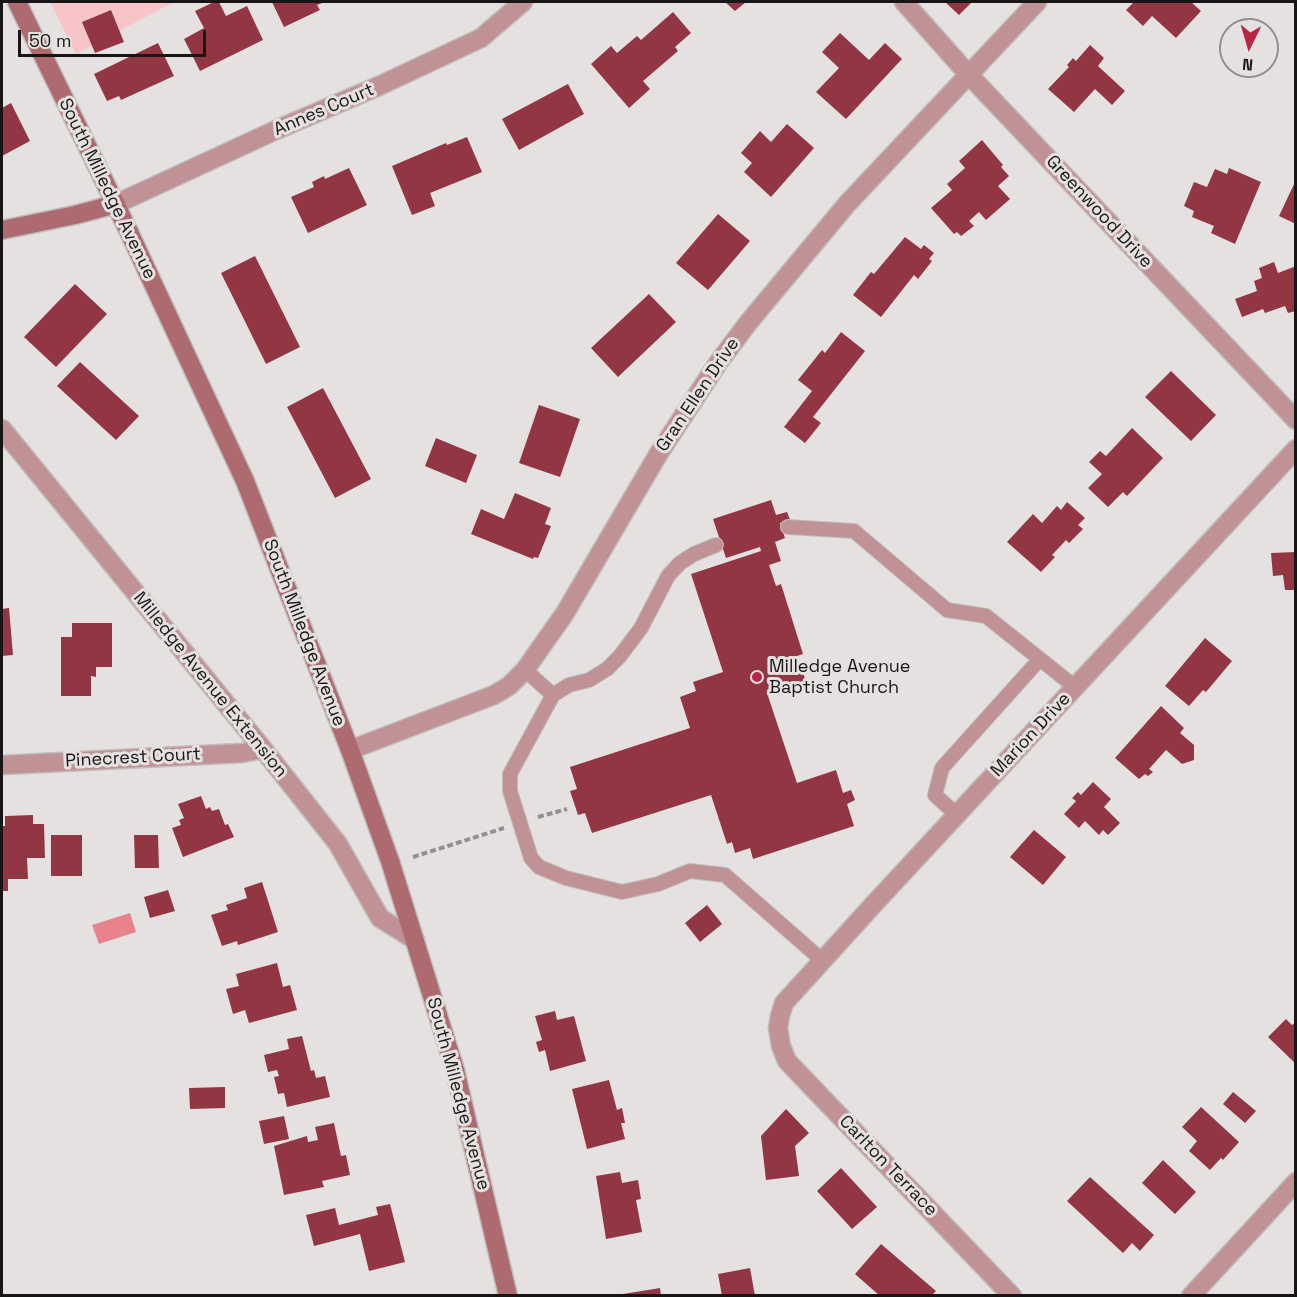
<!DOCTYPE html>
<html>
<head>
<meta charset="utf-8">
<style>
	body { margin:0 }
	#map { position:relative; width:1297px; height:1297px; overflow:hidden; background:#e6e1e1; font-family:"Space Grotesk",sans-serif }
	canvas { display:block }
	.frame { position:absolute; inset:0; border:3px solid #171515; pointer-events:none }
	.north { position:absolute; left:1219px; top:18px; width:60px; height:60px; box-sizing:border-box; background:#e6e1e1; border:2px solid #938f8f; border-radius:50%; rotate:185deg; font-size:16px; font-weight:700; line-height:24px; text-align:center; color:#171515 }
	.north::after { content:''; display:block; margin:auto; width:21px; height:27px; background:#b82646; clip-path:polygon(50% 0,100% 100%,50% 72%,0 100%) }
	.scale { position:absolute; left:18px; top:30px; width:188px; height:27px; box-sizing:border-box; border:3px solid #171515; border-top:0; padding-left:8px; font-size:18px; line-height:21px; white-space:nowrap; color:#171515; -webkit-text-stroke:4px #e6e1e1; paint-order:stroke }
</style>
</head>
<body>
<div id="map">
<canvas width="1297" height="1297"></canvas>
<div class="frame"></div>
<div class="north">N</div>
<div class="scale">50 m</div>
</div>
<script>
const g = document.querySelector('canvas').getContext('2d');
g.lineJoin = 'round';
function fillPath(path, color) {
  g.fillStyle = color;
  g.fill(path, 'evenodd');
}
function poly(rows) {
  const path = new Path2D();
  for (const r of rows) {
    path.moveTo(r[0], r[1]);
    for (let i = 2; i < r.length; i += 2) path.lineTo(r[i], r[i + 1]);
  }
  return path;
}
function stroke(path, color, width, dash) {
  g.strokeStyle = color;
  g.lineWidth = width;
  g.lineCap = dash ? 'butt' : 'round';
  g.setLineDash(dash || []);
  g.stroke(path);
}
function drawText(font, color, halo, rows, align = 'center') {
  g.font = font + ' "Space Grotesk",sans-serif';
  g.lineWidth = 6;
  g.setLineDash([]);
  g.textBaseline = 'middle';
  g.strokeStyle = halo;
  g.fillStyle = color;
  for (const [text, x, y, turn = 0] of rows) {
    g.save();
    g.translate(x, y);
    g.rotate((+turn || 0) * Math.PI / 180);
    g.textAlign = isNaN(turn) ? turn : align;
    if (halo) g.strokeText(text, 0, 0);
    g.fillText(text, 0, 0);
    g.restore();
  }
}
const green = poly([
	[50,2,174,2,76,54]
]);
const water = poly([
	[130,913,136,932,99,944,92,925]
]);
const building = poly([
	[214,2,219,2,226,16,247,6,263,40,200,71,184,39,204,28,195,11],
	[272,2,325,2,317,5,320,10,284,27],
	[725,2,746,2,735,11],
	[945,2,972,2,959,15],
	[1134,2,1191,2,1201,11,1176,38,1152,16,1143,26,1126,10],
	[111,10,124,42,95,53,82,22],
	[673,12,691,33,675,47,678,51,643,81,650,89,629,108,591,64,611,46,617,53,637,36,641,40],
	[840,33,869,60,885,43,902,59,846,119,816,92,839,68,822,52],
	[158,43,174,76,121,100,119,96,107,101,94,74],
	[1090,45,1104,58,1098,66,1125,91,1112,105,1095,89,1074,112,1048,89,1069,67,1067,65,1073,58,1076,61],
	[568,84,584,114,519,150,502,119],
	[11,103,30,141,2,156,2,108],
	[787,124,814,148,771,197,744,172,752,163,741,153,760,131,771,142],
	[467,137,482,172,430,193,435,206,412,215,392,166,446,143,447,145],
	[982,140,1003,165,1001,167,1009,176,998,186,1010,199,986,220,979,212,969,221,974,226,961,236,957,232,954,234,931,208,952,190,947,184,965,168,959,161],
	[349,168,367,205,308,233,291,197,314,187,312,182,324,176,325,179],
	[1229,168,1261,182,1235,244,1211,233,1214,226,1192,217,1194,211,1184,206,1194,182,1207,187,1215,169,1227,174],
	[1296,180,1296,224,1279,216],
	[718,214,750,241,708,290,676,263],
	[905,237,921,249,924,245,934,253,929,259,932,261,918,279,914,275,881,317,853,295,871,272,874,274],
	[255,256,300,347,266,364,221,273],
	[1274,262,1278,273,1296,266,1296,311,1288,313,1285,306,1265,313,1263,309,1242,317,1235,299,1257,291,1254,281,1262,278,1259,268],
	[75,284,107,314,56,367,24,337],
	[649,294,676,322,618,377,591,348],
	[841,332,865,351,813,417,821,423,805,443,784,427,812,391,798,380,822,350,825,353],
	[80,362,139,416,116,440,57,386],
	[1171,371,1216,415,1191,441,1145,397],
	[323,388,371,479,335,498,287,407],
	[539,405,580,419,560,477,519,463],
	[1132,428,1163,458,1127,496,1123,492,1108,507,1088,488,1102,474,1089,462,1100,451,1106,456],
	[436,438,477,455,466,483,425,466],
	[515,493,551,508,545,524,551,526,538,558,534,557,533,559,471,534,481,509,504,519],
	[771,500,776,515,787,512,790,520,780,523,785,538,775,542,781,561,769,565,776,586,781,584,803,654,797,656,807,684,768,696,797,783,836,770,843,793,851,790,855,800,847,804,854,826,753,859,750,848,735,853,732,842,727,844,711,795,592,833,585,813,578,815,570,791,577,789,570,767,690,728,680,697,696,691,693,682,723,672,691,574,761,551,760,547,726,558,713,519],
	[1067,502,1085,518,1078,525,1083,529,1069,543,1066,540,1052,555,1055,557,1041,572,1007,542,1033,514,1042,523,1057,506,1061,510],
	[1296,552,1296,590,1285,590,1283,575,1273,576,1271,553],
	[9,608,13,655,2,656,2,609],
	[72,623,112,623,112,667,96,667,96,677,91,676,91,696,61,696,61,637,72,637],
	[1205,638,1232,661,1206,692,1203,690,1189,706,1165,686],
	[1161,706,1184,728,1180,733,1194,745,1194,760,1182,764,1166,750,1149,769,1153,772,1148,776,1145,774,1139,779,1115,758],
	[1093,782,1111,799,1104,807,1120,823,1108,835,1103,830,1099,835,1085,821,1079,828,1064,814,1076,801,1072,798,1078,792,1081,795],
	[201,796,206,809,210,807,212,811,219,809,225,825,228,824,234,837,183,857,172,828,181,825,179,820,184,818,178,804],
	[33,815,33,824,44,824,45,858,27,858,28,879,8,879,8,891,2,891,2,826,5,826,5,816],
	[1034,830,1066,857,1043,885,1010,857],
	[51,835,82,835,82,876,51,876],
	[134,835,158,835,159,868,135,868],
	[262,882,278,932,238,945,237,941,222,946,211,915,228,910,226,905,247,898,244,888],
	[168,890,175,911,150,918,144,897],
	[707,905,722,924,700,942,685,923],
	[277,963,283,987,290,985,297,1010,249,1023,245,1010,233,1014,226,989,239,986,236,974],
	[555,1011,557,1020,574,1016,586,1061,550,1071,545,1050,539,1052,536,1042,542,1040,535,1016],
	[1286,1019,1292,1025,1296,1022,1296,1064,1268,1037],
	[302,1036,311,1071,314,1070,316,1078,325,1076,330,1097,287,1107,284,1093,278,1094,274,1077,279,1076,277,1070,268,1072,264,1055,289,1049,287,1039],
	[609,1080,617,1110,622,1108,625,1123,621,1123,625,1139,587,1149,572,1089],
	[225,1087,225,1108,190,1109,189,1088],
	[1233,1092,1256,1111,1245,1123,1223,1104],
	[1201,1107,1239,1142,1223,1160,1221,1158,1210,1170,1189,1151,1197,1141,1182,1127],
	[786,1109,809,1133,795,1146,799,1176,766,1180,761,1136],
	[284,1116,289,1139,264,1144,259,1121],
	[334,1123,341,1156,346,1155,350,1175,322,1181,324,1187,284,1195,274,1146,307,1136,308,1142,318,1140,315,1127],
	[1163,1160,1196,1192,1175,1214,1142,1183],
	[841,1168,877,1207,852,1229,817,1191],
	[620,1172,622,1183,638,1180,641,1199,636,1200,642,1232,606,1239,596,1176],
	[1090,1177,1154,1235,1140,1251,1132,1243,1123,1253,1067,1201],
	[390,1204,405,1262,369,1271,360,1234,314,1246,306,1215,335,1208,339,1225,378,1215,376,1207],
	[881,1244,936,1291,931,1296,880,1296,855,1274],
	[750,1268,755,1296,722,1296,718,1274],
	[660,1288,661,1296,623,1296,623,1294]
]);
const path = poly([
	[538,817,567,809],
	[413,857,504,828]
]);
const lane = poly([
	[788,527,854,531,947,610,986,616,1075,687],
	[716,545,694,554,680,563,668,576,641,628,620,656,607,669,589,680,569,685,553,695,510,774,510,791,531,858,539,867,566,878,622,892,658,884,690,871,725,875,823,961],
	[525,670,553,695],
	[957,815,935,795,942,768,1040,659]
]);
const street = poly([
	[904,2,968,74,1296,420],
	[116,204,276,130,381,85,481,38,523,2],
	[2,429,263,749,338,844,380,918,415,940],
	[350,750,494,695,509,686,525,670,565,613,659,453,718,363,748,323,847,204,1037,2],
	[2,765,242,753,263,749],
	[1012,1296,787,1061,781,1046,778,1028,780,1016,784,1003,873,905,1296,449],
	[1191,1296,1296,1182]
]);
const secondary = poly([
	[17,2,129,232,245,481,350,750,390,861,455,1070,508,1296],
	[2,230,75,215,116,204]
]);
const markers = [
	[757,677,6,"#b82646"]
];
const streetNames = [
	["Annes Court",324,110,-23],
	["South Milledge Avenue",107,189,64],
	["Greenwood Drive",1099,212,47],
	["Gran Ellen Drive",698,395,-56],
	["South Milledge Avenue",304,633,69],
	["Milledge Avenue Extension",210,685,51],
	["Marion Drive",1031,735,-47],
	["Pinecrest Court",133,758,-3],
	["South Milledge Avenue",458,1094,75],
	["Carlton Terrace",888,1166,46]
];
const poiNames = [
	["Milledge Avenue",769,667],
	["Baptist Church",769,688]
];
fillPath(green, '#f7c5c8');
fillPath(water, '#e8838c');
fillPath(building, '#933644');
stroke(lane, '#c1bcbc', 16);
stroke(street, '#c1bcbc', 21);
stroke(secondary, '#c1bcbc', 21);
stroke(path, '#949090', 4, [6, 3]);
stroke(lane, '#c19295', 14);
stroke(street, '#c19295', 18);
stroke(secondary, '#ad6b70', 18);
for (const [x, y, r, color] of markers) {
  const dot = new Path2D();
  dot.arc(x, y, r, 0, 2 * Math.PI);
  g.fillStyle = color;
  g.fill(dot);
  stroke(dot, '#e6e1e1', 2);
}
drawText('18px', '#171515', '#e6e1e1', streetNames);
drawText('18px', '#171515', '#e6e1e1', poiNames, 'left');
</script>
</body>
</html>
